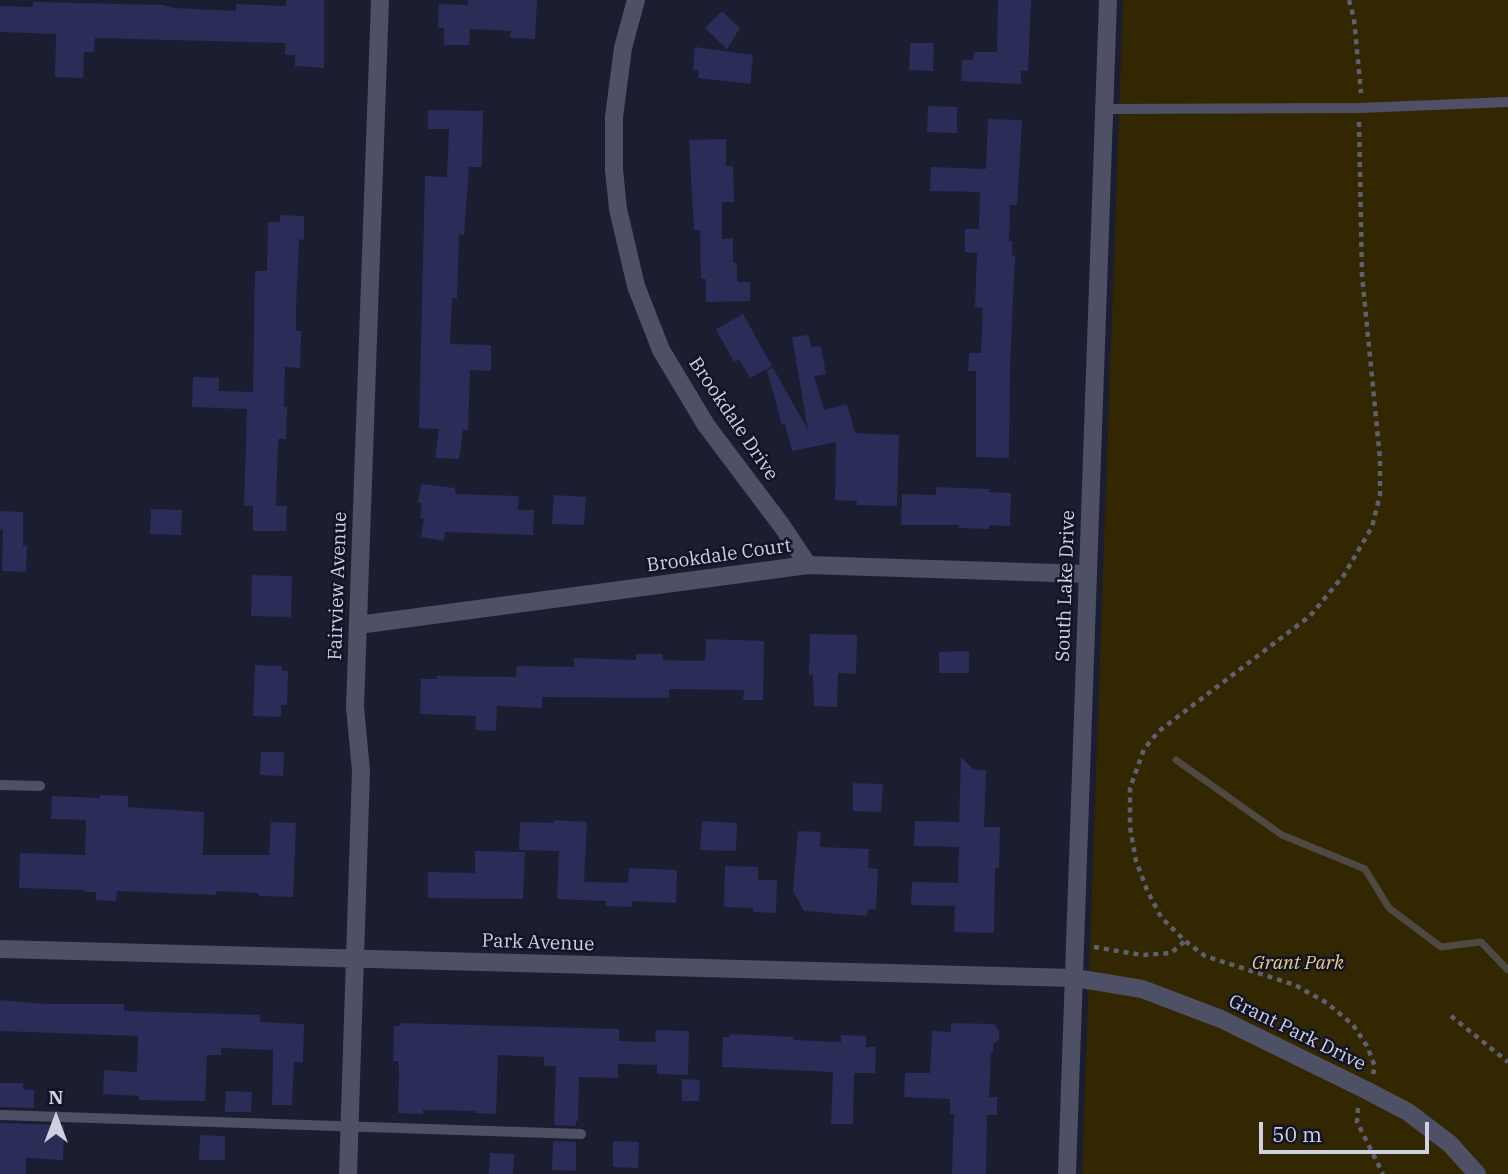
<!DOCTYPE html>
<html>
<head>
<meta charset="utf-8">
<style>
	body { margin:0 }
	#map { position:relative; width:1508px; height:1174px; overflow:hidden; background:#1b1d31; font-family:"IBM Plex Serif",serif }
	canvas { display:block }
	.north { position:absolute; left:21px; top:1083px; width:70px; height:70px; -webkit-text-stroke:5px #121327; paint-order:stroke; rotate:0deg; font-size:19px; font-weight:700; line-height:28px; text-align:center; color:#cfd1e0 }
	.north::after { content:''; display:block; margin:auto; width:24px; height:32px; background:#cfd1e0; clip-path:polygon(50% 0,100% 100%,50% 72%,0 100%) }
	.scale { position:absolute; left:1259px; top:1122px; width:170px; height:32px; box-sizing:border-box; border:4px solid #cfd1e0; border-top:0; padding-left:9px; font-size:21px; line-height:24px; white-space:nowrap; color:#cfd1e0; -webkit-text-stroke:5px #121327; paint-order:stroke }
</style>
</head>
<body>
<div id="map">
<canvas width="1508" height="1174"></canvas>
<div class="north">N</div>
<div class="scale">50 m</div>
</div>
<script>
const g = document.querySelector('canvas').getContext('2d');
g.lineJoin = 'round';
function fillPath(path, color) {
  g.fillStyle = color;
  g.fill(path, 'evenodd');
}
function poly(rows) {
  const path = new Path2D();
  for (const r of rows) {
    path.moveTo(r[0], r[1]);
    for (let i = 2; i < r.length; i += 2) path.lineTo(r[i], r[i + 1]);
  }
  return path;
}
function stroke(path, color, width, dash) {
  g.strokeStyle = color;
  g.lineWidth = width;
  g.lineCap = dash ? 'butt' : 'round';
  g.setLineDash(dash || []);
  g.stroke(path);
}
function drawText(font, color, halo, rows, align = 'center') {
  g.font = font + ' "IBM Plex Serif",serif';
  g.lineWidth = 5;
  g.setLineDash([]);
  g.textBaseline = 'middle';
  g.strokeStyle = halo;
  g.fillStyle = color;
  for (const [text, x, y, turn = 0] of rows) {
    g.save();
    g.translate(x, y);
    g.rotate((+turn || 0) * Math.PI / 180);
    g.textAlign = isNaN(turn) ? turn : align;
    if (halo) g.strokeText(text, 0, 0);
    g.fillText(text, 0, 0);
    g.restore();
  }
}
const green = poly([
	[1123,0,1508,0,1508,1174,1082,1174]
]);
const stream = poly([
	[1176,760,1282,835,1365,869,1389,908,1441,947,1481,942,1508,970]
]);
const building = poly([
	[286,0,324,0,324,68,295,66,295,55,285,55,285,43,95,38,94,52,84,52,83,78,55,77,56,34,0,32,0,6,33,7,33,2,163,5,174,8,236,11,236,4,286,6],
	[468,0,537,0,535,39,510,38,511,31,470,29,469,45,444,45,444,28,438,28,439,4,468,5],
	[998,0,1031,0,1028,71,1021,71,1021,84,961,81,962,60,973,60,974,52,997,52],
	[722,11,740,28,727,49,705,28],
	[910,43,934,43,933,71,909,70],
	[695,47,753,55,750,84,698,78,699,70,693,70],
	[928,106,957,107,957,133,927,132],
	[428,110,483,111,482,167,469,167,464,235,459,234,457,298,452,298,450,344,491,345,491,371,470,370,468,430,463,430,459,459,435,458,439,429,419,428,425,176,447,177,449,129,428,129],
	[988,119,1022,120,1017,205,1010,205,1009,241,1012,241,1012,256,1015,256,1010,366,1009,458,976,457,976,371,968,371,969,353,981,353,983,308,975,307,977,253,965,252,965,229,979,229,980,192,930,191,931,167,986,169],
	[726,139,726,166,733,166,734,202,722,202,722,239,733,238,733,263,737,263,737,282,750,282,750,301,706,302,706,279,701,279,700,230,694,230,689,140],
	[280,215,304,216,304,240,299,239,296,309,296,331,301,331,300,368,285,367,284,407,287,407,286,439,278,439,276,506,287,506,286,531,253,531,253,506,244,506,247,409,192,407,193,377,219,378,219,391,253,392,255,271,267,271,268,222,280,222],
	[743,314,772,366,750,378,739,359,734,362,716,329],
	[809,335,811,347,821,346,826,374,814,376,824,410,847,404,855,433,899,435,897,506,856,505,857,501,835,500,836,442,792,451,785,424,782,425,767,370,773,368,808,430,792,337],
	[421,484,455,488,456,494,519,496,518,510,534,510,533,535,445,532,444,541,421,537,424,518,420,518,422,503,418,503],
	[936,487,989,489,989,492,1011,493,1010,526,989,525,989,529,959,528,959,525,901,525,902,494,936,495],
	[554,495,586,497,584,525,552,524],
	[151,509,182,510,181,535,150,534],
	[0,511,23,512,23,546,27,546,26,572,2,571,3,530,0,530],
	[252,575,292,576,291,617,251,616],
	[810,634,857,635,856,674,838,673,837,707,814,706,813,675,809,675],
	[706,639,764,641,763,700,743,700,744,690,669,689,669,698,542,697,542,708,497,706,496,731,475,730,476,716,420,714,421,679,437,679,437,676,516,677,517,666,574,667,574,658,636,660,636,654,663,654,663,660,705,661],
	[969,651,969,673,939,673,939,652],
	[255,665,282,666,282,671,288,671,287,705,281,705,281,717,253,716],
	[261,752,284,752,283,776,260,775],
	[961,757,974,770,986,770,984,827,1000,827,999,868,995,868,994,933,954,932,955,906,911,905,912,882,958,883,959,847,914,846,915,821,959,822],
	[853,783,883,784,881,812,853,811],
	[100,795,128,796,128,807,204,812,203,855,269,855,271,822,296,823,293,897,259,896,259,893,216,891,216,895,117,891,116,901,96,900,96,892,84,892,84,890,19,888,20,853,85,855,86,820,51,819,52,796,100,798],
	[554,820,587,822,584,882,628,883,629,868,677,870,676,903,632,901,632,907,606,906,606,901,557,899,559,851,519,850,520,822,554,823],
	[702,821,737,823,736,851,700,850],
	[798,831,821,832,820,847,869,849,868,868,878,869,876,909,868,909,867,916,804,911,793,891],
	[475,851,525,852,523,899,428,898,428,872,475,873],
	[725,866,758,867,758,880,777,880,776,913,753,912,753,908,724,907],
	[0,1000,48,1004,124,1004,124,1011,260,1015,260,1022,304,1024,303,1062,294,1062,292,1105,272,1105,273,1050,221,1048,221,1055,207,1055,205,1101,139,1100,139,1096,103,1094,104,1070,137,1072,138,1036,0,1031],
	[400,1023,619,1029,619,1041,655,1042,656,1030,689,1031,688,1075,657,1074,657,1065,618,1064,618,1078,579,1077,578,1121,576,1121,576,1126,554,1125,556,1066,544,1066,544,1057,498,1055,496,1114,475,1113,475,1111,423,1110,423,1114,398,1113,399,1071,398,1061,393,1061,394,1026,400,1026],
	[951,1023,994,1024,999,1031,999,1039,993,1044,993,1053,991,1053,989,1097,997,1097,997,1115,987,1115,986,1174,952,1174,954,1114,950,1114,950,1099,904,1097,905,1073,930,1073,932,1031,951,1032],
	[730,1034,793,1037,793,1040,841,1042,841,1035,866,1036,866,1047,876,1047,875,1073,854,1073,853,1124,831,1124,833,1072,722,1067,723,1037,730,1037],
	[682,1079,700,1080,699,1101,682,1101],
	[0,1083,23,1083,23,1089,34,1090,34,1108,0,1107],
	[226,1091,252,1092,251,1112,225,1112],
	[0,1123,64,1125,63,1160,26,1158,26,1174,0,1174],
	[200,1135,225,1136,225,1160,199,1160],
	[553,1141,576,1142,576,1171,552,1170],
	[613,1141,639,1142,638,1168,613,1167],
	[490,1153,514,1154,513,1174,489,1174]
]);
const path = poly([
	[1349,0,1354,19,1361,93],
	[1359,122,1362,275,1380,459,1380,495,1372,527,1344,575,1310,616,1159,731,1144,749,1130,788,1130,827,1136,861,1147,890,1161,917,1185,941,1205,956,1295,985,1327,1003,1353,1025,1367,1046,1375,1067,1373,1074],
	[1094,947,1142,955,1171,953,1185,941],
	[1451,1016,1508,1062],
	[1358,1108,1357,1122,1383,1174]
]);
const service = poly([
	[1105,109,1359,108,1508,102],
	[0,785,40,786],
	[0,1115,581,1134]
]);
const minor = poly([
	[636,0,623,48,614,117,614,170,618,209,636,286,661,350,706,425,782,526,808,565],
	[358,625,808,565,1087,574],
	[0,949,1074,978,1100,982,1142,989,1221,1019,1366,1090,1408,1112,1450,1144,1477,1174],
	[348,1174,361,771,355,707,380,0]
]);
const tertiary = poly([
	[1067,1174,1108,0]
]);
const streetNames = [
	["Brookdale Drive",733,419,56],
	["Brookdale Court",719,556,-8],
	["Fairview Avenue",338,586,-88],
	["South Lake Drive",1066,586,-88],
	["Park Avenue",538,943,2],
	["Grant Park Drive",1297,1033,26]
];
const parkNames = [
	["Grant Park",1298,964]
];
fillPath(green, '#322700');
stroke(stream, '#4e4943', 7);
fillPath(building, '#2b2d58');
stroke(path, '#5e6072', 4.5, [5, 5]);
stroke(service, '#4e5166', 10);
stroke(minor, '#4e5166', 18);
stroke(tertiary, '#4e5166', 18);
drawText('19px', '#cfd1e0', '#121327', streetNames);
drawText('italic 19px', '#ead07e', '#121327', parkNames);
</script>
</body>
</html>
